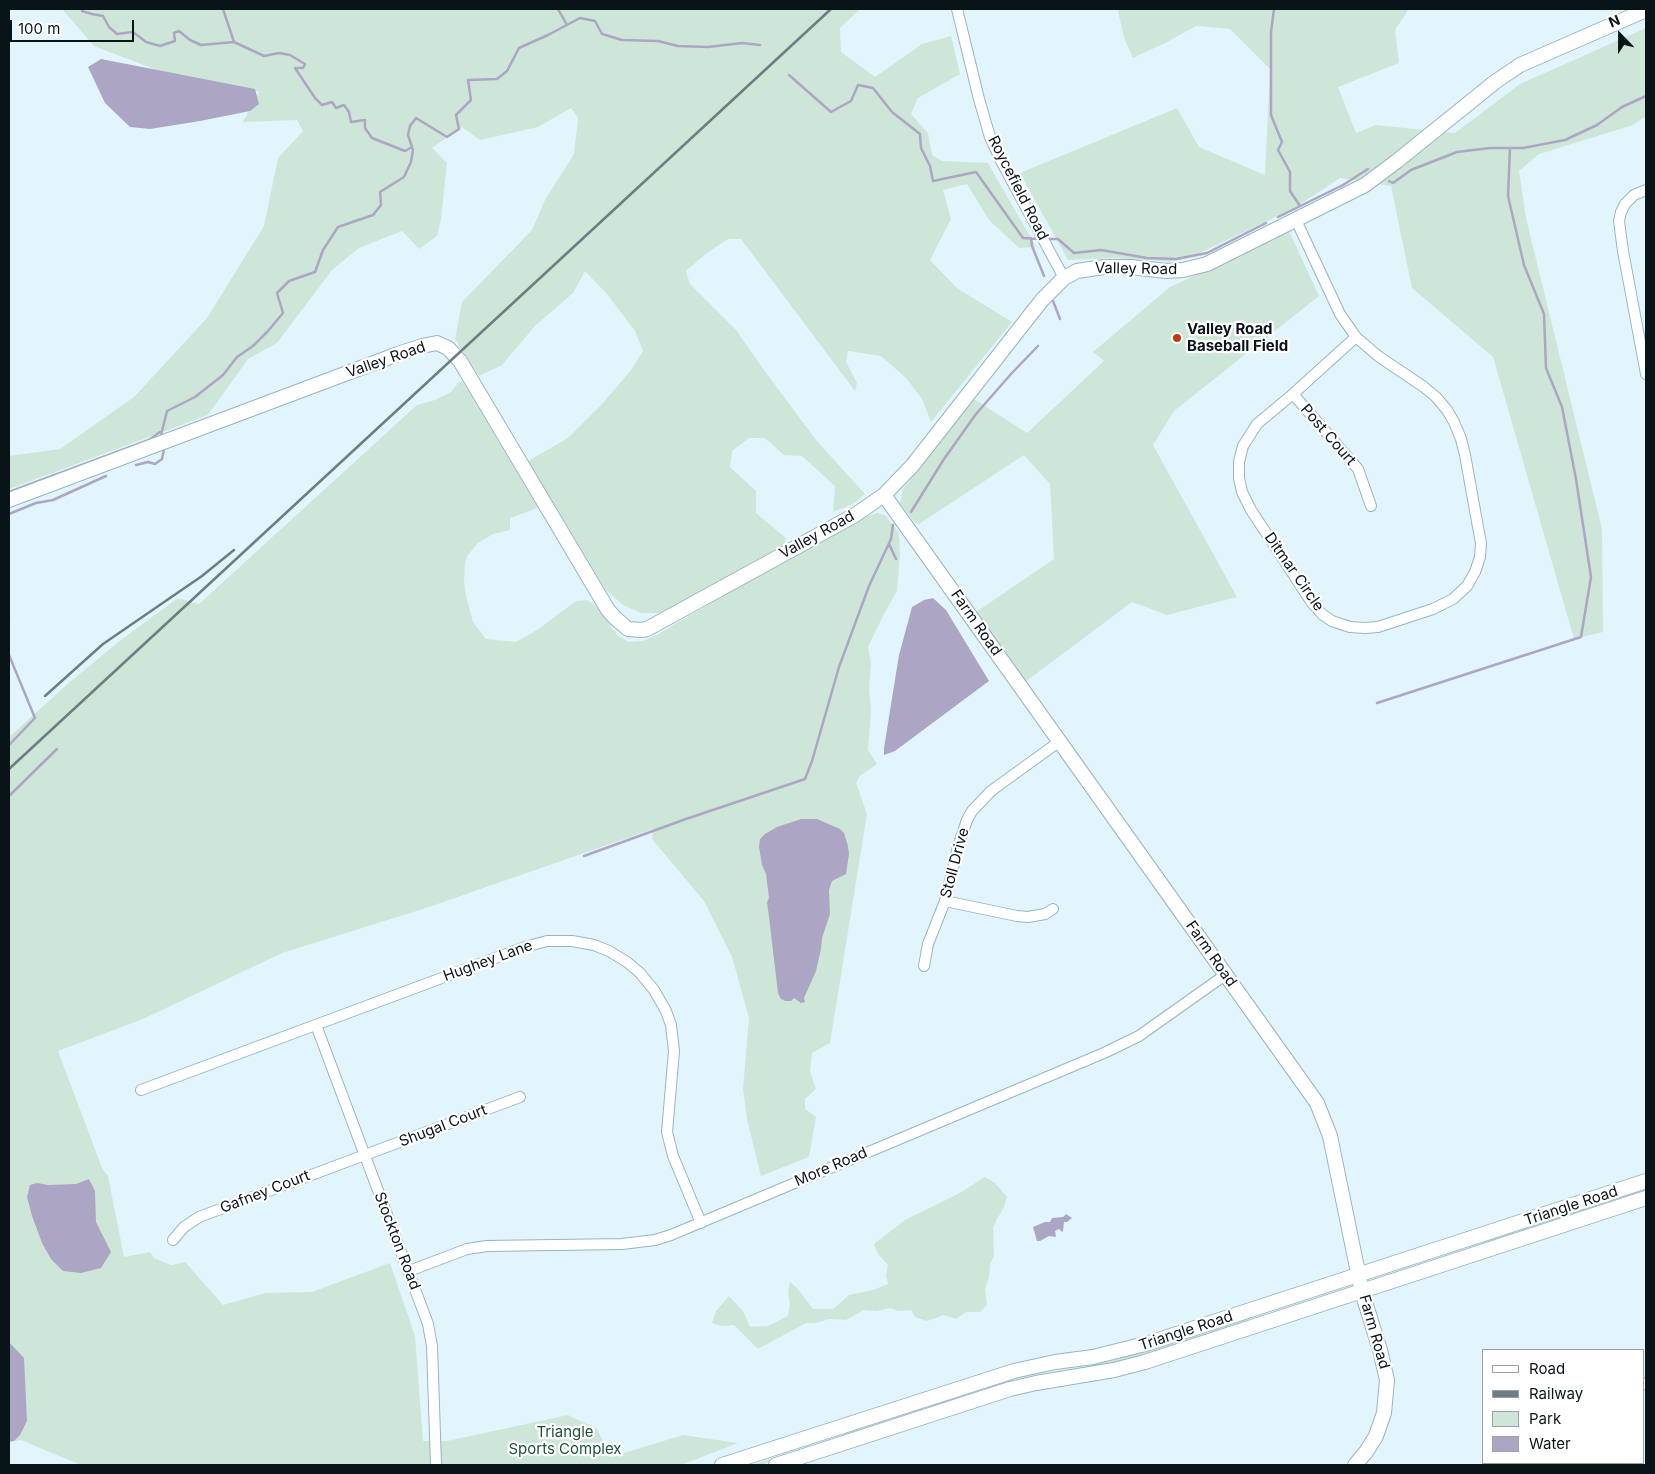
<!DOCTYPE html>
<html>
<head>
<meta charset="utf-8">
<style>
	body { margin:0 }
	#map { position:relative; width:1655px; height:1474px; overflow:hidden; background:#e2f5fd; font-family:Inter,sans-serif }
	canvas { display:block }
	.frame { position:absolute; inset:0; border:10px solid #091419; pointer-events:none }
	.legend { position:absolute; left:1482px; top:1349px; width:162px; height:115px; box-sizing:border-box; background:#fff; border:1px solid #9da1a3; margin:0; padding:6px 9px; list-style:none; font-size:15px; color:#091419 }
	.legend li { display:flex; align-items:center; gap:10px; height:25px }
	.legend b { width:25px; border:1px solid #9da1a3 }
	.north { position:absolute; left:1595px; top:10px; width:50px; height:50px; -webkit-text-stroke:4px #fff; paint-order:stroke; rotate:338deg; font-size:14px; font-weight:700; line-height:20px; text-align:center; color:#091419 }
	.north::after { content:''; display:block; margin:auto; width:18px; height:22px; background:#091419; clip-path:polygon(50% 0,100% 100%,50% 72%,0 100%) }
	.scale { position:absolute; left:10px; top:20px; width:124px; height:22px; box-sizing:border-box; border:2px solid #091419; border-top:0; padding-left:6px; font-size:15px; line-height:18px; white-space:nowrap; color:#091419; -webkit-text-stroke:4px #fff; paint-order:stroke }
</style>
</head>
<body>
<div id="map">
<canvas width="1655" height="1474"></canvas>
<div class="frame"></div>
<ul class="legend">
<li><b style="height:6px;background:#fff"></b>Road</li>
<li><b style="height:6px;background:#6e7c83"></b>Railway</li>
<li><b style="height:14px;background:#cee6d8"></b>Park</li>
<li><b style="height:14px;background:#aca6c4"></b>Water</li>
</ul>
<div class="north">N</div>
<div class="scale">100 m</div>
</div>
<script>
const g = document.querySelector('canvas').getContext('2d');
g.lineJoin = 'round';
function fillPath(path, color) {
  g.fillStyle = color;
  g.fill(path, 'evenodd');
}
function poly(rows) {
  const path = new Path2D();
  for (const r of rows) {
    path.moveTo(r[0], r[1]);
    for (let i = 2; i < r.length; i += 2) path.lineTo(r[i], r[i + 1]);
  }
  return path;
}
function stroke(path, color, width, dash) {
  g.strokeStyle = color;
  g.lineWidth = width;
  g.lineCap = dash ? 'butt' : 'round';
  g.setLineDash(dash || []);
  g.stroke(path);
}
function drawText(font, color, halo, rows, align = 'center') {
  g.font = font + ' Inter,sans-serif';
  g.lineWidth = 4.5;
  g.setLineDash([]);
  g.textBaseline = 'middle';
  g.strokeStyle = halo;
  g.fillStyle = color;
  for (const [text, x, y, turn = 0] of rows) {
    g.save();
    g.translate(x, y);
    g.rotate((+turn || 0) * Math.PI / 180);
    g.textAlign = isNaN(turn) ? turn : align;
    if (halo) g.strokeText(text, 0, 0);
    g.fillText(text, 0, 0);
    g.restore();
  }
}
const green = poly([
	[62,9,860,9,840,28,841,52,875,77,922,44,951,36,960,74,918,98,911,114,928,133,932,155,942,161,988,163,1036,247,1019,248,989,220,967,184,943,190,951,219,930,260,957,288,1012,322,931,422,922,399,906,378,881,356,848,351,846,362,857,383,855,391,741,239,728,239,707,253,686,271,690,284,736,330,764,370,816,440,865,494,853,504,833,512,835,486,802,456,784,455,765,438,749,438,732,451,730,467,756,491,756,513,786,538,785,544,662,613,641,613,623,605,605,589,528,461,568,438,602,404,631,370,643,351,635,331,607,294,585,271,573,293,535,326,502,365,479,376,455,339,462,302,532,230,545,200,574,154,578,118,571,108,538,127,480,140,462,127,432,148,447,163,441,219,437,236,419,249,402,231,359,248,332,270,277,343,248,359,208,415,9,489,9,456,60,449,134,397,207,318,264,226,278,158,303,131,297,120,243,122,259,91,188,82,94,46],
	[1122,9,1409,9,1395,30,1399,63,1338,87,1356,133,1376,125,1455,133,1520,84,1646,28,1646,116,1633,125,1539,154,1519,171,1526,218,1602,529,1603,632,1574,639,1493,357,1412,288,1391,186,1340,178,1293,209,1189,258,1170,262,1117,258,1068,260,1020,173,1177,108,1199,147,1265,175,1270,69,1230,29,1196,26,1167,42,1133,58,1124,38,1118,11],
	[1289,231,1319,296,1174,411,1153,445,1237,597,1167,615,1132,602,1025,682,976,612,1054,559,1050,484,1024,455,919,524,915,523,900,503,903,489,974,399,1027,433,1104,361,1093,352,1170,287],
	[459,382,463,382,538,508,510,518,510,530,493,534,478,543,467,556,465,564,464,582,466,595,473,622,486,639,516,642,537,630,576,601,587,600,595,605,618,636,629,642,642,641,653,637,744,584,868,516,877,513,885,515,899,533,900,554,897,591,883,616,868,647,871,664,869,690,871,709,868,750,877,764,860,776,856,783,867,814,830,1043,812,1053,810,1071,816,1089,805,1099,805,1109,816,1117,809,1157,761,1176,747,1119,743,1089,749,1018,732,957,704,901,652,839,653,829,426,908,282,953,143,1019,58,1051,102,1168,108,1176,124,1257,150,1252,154,1258,163,1262,172,1265,185,1262,223,1305,265,1293,312,1292,390,1263,415,1336,423,1441,447,1441,568,1415,597,1429,611,1457,683,1435,738,1443,681,1465,81,1465,21,1440,9,1442,9,737,71,681,121,640,178,598,199,604,417,405,435,400,451,392],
	[985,1177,995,1183,1007,1197,1004,1207,997,1219,993,1228,994,1255,990,1265,989,1277,985,1289,987,1305,980,1312,966,1312,956,1319,944,1315,927,1321,915,1317,911,1310,897,1311,890,1308,877,1311,864,1310,846,1320,829,1319,816,1323,806,1323,758,1349,734,1325,721,1326,712,1323,716,1311,729,1296,743,1311,750,1327,768,1326,788,1316,790,1305,788,1291,790,1282,798,1289,813,1309,833,1309,849,1295,873,1290,888,1284,886,1275,888,1265,878,1254,874,1244,905,1220,958,1194],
	[1646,1185,1646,1193,1390,1275,1474,1247,1503,1233],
	[1338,1289,1254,1317,1232,1328,1138,1359,978,1393,1008,1382,1040,1375,1095,1365,1322,1292],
	[944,1398,956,1400,955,1402,760,1465,751,1465,841,1436,862,1425]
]);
const water = poly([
	[101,59,255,89,259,104,250,111,200,121,150,129,130,127,105,103,88,67],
	[933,598,946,610,989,681,895,751,884,755,884,748,899,655,912,607,924,600],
	[801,819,817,819,840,829,844,833,848,846,849,854,846,874,832,881,829,890,830,914,822,938,821,949,816,971,804,998,805,1002,801,1003,794,998,791,1001,785,1001,781,999,778,993,769,917,767,902,769,898,766,874,762,865,759,847,760,839,765,834,777,827],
	[89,1179,95,1191,96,1222,111,1252,101,1268,81,1273,63,1271,51,1259,42,1243,32,1216,27,1197,30,1185,37,1183,48,1185,76,1184],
	[1066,1214,1072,1218,1067,1222,1064,1222,1063,1231,1062,1232,1059,1229,1055,1231,1056,1237,1049,1236,1040,1241,1037,1241,1033,1227,1045,1222,1050,1222,1052,1218,1063,1217],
	[9,1342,24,1358,27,1421,20,1435,14,1441,9,1442]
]);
const stream = poly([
	[223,9,234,42],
	[558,9,567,25],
	[1274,9,1271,32,1271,115,1282,142,1278,150,1290,172,1290,191,1300,206],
	[82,11,92,14,103,16,109,27,117,34,133,32,146,42,160,46,175,41,174,33,179,31,190,40,201,45,234,42,264,56,279,53,290,55,305,64,303,68,295,68,315,98,322,105,332,102,336,108,344,105,349,112,351,122,365,120,365,128,372,138,405,151,412,147],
	[789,75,831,112,851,101,858,85,873,88,892,112,920,134,921,148,930,166,933,181,976,172,1023,238,1040,239],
	[1389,181,1393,183,1411,170,1457,152,1490,148,1523,148,1565,140,1597,125,1622,107,1646,96],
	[1278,217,1343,185,1368,169],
	[1031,238,1032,246,1044,276],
	[1045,239,1058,239,1074,253,1101,250,1147,258,1176,259,1207,253,1266,223],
	[1053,301,1060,319],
	[161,435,167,411,195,397,223,375,237,357,253,346,268,331,283,313,277,293,289,281,315,272,323,250,338,227,373,215,381,205,380,192,404,177,411,162,413,150,408,135,410,126,416,118,447,137,459,129,456,115,471,100,468,80,497,79,507,71,519,48,548,35,580,18,595,21,602,34,622,40,658,41,678,46,708,47,742,43,760,45],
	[136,465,148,462,155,464,162,459,164,449],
	[9,492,149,440,160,432],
	[911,512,944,459,976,414,1011,374,1038,346],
	[9,514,36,503,53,500,106,476],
	[889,544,896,559],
	[9,616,9,617],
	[9,655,35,718,9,745],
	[1377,703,1581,637,1591,577,1576,479,1562,407,1546,368,1544,314,1524,265,1508,196,1510,148],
	[9,796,57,749],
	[584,856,686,819,805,779,812,761,839,667,869,586,891,539,893,525]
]);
const street = poly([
	[957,9,979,99,990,137,1001,161,1064,278],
	[1646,190,1634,195,1625,204,1621,212,1619,221,1623,251,1646,374],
	[1295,218,1340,314,1356,337,1378,356,1424,387,1436,397,1447,410,1454,422,1461,439,1465,455,1478,527,1481,543,1480,557,1475,572,1467,586,1453,599,1433,609,1378,627,1365,628,1350,627,1332,621,1323,615,1312,603,1251,510,1242,492,1239,478,1239,462,1243,446,1257,424,1293,394,1356,337],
	[1293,394,1358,469,1371,506],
	[945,901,1017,916,1028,917,1045,914,1053,909],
	[924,966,928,944,945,901,958,847,967,820,972,811,991,791,1060,741],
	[316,1025,428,1324,432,1346,436,1465],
	[141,1090,525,947,547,941,572,941,594,945,609,951,627,962,640,973,654,990,666,1011,671,1025,674,1051,667,1132,673,1156,701,1223],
	[173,1240,184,1227,199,1217,520,1097],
	[409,1271,467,1249,487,1246,622,1244,655,1240,671,1235,1104,1053,1139,1036,1225,975],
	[1644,1384,1646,1383],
	[1525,1465,1526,1463]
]);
const secondary = poly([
	[884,495,1317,1103,1330,1136,1362,1292,1380,1350,1387,1380,1384,1413,1376,1436,1366,1452,1355,1465],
	[9,500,398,354,422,346,437,343,448,348,460,361,608,610,615,618,628,629,641,630,647,629,855,515,884,495,912,466,1042,300,1064,278,1077,271,1104,267,1131,267,1166,271,1183,270,1207,264,1365,185,1397,161,1495,82,1520,65,1646,10],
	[722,1465,1014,1371,1055,1362,1093,1357,1149,1343,1646,1181],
	[776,1465,1010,1389,1036,1383,1114,1370,1145,1362,1646,1198]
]);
const rail = poly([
	[45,696,103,644,202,576,234,550],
	[9,769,831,9]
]);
const markers = [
	[1177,338,5,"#c23a0e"]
];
const streetNames = [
	["Roycefield Road",1018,188,63],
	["Valley Road",1136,269,1],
	["Valley Road",386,360,-19],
	["Post Court",1328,435,49],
	["Valley Road",817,535,-29],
	["Ditmar Circle",1294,572,55],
	["Farm Road",976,623,55],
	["Stoll Drive",955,863,-75],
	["Farm Road",1211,954,55],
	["Hughey Lane",488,961,-20],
	["Shugal Court",443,1126,-21],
	["More Road",831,1167,-23],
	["Gafney Court",265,1192,-21],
	["Triangle Road",1571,1206,-18],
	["Stockton Road",397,1241,69],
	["Triangle Road",1186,1331,-18],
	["Farm Road",1374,1332,74]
];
const poiNames = [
	["Valley Road",1187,329],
	["Baseball Field",1187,346]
];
const parkNames = [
	["Triangle",565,1432],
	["Sports Complex",565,1449]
];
fillPath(green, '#cee6d8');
fillPath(water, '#aca6c4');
stroke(stream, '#aca6c4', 2.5);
stroke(street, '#96b5c2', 12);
stroke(secondary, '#96b5c2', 16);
stroke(street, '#fff', 10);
stroke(secondary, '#fff', 14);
stroke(rail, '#6e7c83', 2.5);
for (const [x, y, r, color] of markers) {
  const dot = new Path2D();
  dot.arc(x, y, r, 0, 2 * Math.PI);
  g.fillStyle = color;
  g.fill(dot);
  stroke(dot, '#fff', 2);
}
drawText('15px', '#091419', '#fff', streetNames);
drawText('bold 15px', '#091419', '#fff', poiNames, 'left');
drawText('15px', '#1d5339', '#fff', parkNames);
</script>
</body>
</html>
